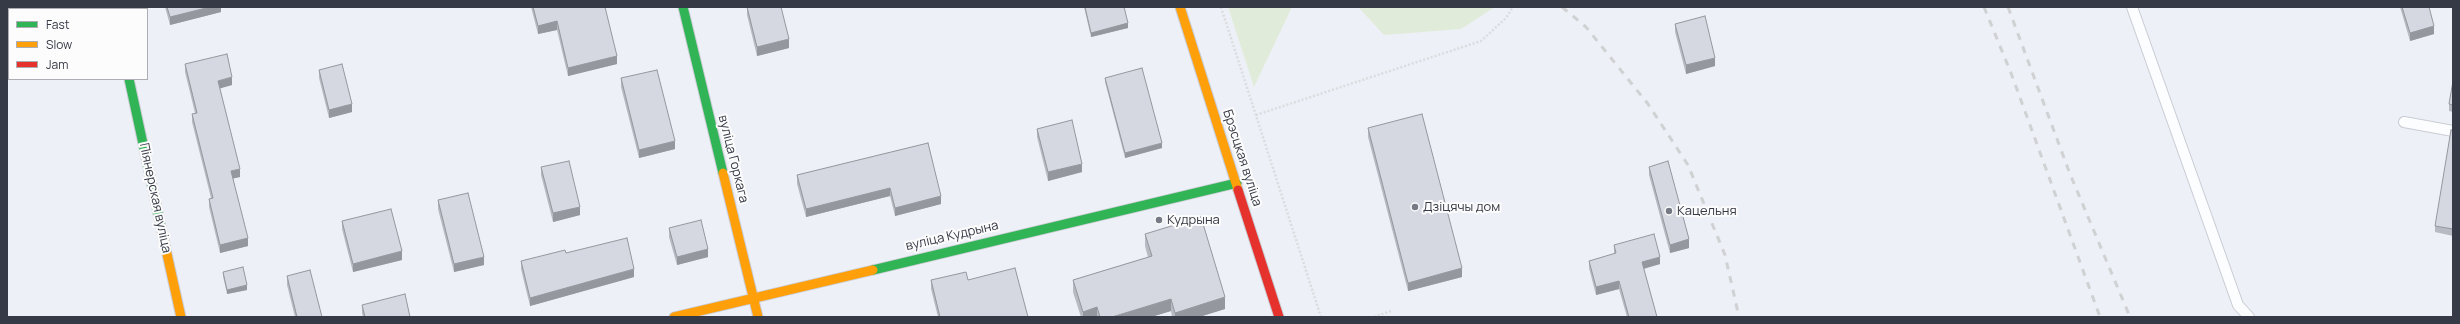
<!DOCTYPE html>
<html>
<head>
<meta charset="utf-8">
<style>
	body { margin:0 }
	#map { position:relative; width:2460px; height:324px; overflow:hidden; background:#eef0f7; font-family:Manrope,sans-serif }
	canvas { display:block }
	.frame { position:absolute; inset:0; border:8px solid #363a46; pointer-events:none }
	.legend { position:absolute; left:8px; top:8px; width:140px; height:72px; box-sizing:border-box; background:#fcfcfc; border:1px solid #adaeb3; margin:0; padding:5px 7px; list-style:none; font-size:12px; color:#363a46 }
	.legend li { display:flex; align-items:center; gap:8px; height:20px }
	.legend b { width:20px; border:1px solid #adaeb3 }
</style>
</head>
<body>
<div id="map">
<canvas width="2460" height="324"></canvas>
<div class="frame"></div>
<ul class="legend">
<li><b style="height:5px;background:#30b455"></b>Fast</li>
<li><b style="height:5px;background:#ff9f0a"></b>Slow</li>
<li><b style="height:5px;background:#e5322d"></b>Jam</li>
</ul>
</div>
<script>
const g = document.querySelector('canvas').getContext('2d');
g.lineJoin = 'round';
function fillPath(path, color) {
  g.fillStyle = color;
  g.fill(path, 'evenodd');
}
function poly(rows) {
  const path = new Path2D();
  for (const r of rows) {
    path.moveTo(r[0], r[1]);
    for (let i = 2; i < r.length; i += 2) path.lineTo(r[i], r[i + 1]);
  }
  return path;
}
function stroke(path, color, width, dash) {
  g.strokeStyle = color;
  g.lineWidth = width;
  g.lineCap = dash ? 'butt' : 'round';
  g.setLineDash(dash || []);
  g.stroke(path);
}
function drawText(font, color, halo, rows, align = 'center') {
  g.font = font + ' Manrope,sans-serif';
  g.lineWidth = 4;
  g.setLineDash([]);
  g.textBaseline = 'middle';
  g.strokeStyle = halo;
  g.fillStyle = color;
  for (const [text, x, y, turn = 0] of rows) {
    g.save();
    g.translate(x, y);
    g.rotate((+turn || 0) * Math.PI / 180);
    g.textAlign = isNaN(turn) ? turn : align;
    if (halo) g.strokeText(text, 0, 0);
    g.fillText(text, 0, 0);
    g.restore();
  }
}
const green = poly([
	[1228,7,1292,7,1254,87],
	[1358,7,1495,7,1461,29,1384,35]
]);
const path = poly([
	[1221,7,1321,317],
	[1256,115,1481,41,1506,18,1513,7],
	[1374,317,1391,311]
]);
const lane = poly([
	[2132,7,2238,305,2249,317],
	[2404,122,2453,131]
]);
const street = poly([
	[114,7,114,9]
]);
const fast = poly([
	[683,7,723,173],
	[129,79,161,227],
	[873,270,1237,183]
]);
const slow = poly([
	[1180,7,1238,190],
	[723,173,758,317],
	[161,227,181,317],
	[674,317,873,270]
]);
const jam = poly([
	[1238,190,1279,317]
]);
const rail = poly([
	[1562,7,1586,27,1648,104,1688,165,1725,255,1739,317],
	[1984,7,2011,73,2100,317],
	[2008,7,2070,174,2130,317]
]);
const wall = poly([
	[165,7,221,7,221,12,170,25],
	[531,7,605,7,617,64,568,76,557,30,538,34],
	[747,7,789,48,757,56,747,15],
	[1084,7,1124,7,1128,28,1091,37],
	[2400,7,2429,7,2434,34,2410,41],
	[1675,24,1715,66,1686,74,1675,32],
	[185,64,232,85,220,88,240,177,233,178,248,246,220,253,209,207,209,199,211,198,192,122,192,114,195,113,185,72],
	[319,70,352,112,329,118,319,78],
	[621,78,675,149,639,158,621,87],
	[1105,78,1162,148,1125,158,1105,82],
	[2453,81,2453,112,2449,111,2449,104],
	[1368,128,1462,277,1408,291,1368,137],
	[1037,129,1082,172,1048,181,1037,137],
	[2453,130,2453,236,2435,232,2435,226],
	[928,143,941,204,895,216,890,196,806,217,797,184,797,175],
	[541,167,580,215,553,222,541,175],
	[1649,167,1689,248,1670,253,1649,175],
	[438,200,484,265,454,272,438,209],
	[342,221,402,260,353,272,342,229],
	[669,228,708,257,677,265,669,237],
	[1145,234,1225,309,1199,317,1172,317,1171,311,1151,317,1081,317,1073,292,1073,280,1148,257,1145,246],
	[1614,245,1660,264,1644,269,1657,317,1627,317,1619,289,1596,295,1589,268,1589,261,1614,254],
	[566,253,634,277,530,306,521,269,521,261],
	[223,272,247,290,227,294,223,276],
	[287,276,322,317,295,317,287,285],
	[931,280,968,280,1028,317,938,317,931,289],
	[362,305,410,317,363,317,362,313]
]);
const shadedWall = poly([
	[210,7,221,7,221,12,170,25,170,17],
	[557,21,557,30,538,34,538,26],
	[1128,23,1128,28,1091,37,1091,33],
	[2434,26,2434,34,2410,41,2410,33],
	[789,39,789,48,757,56,757,47],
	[617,56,617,64,568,76,568,68],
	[1715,58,1715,66,1686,74,1686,65],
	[232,77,232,85,218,89,218,81],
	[352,104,352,112,329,118,329,110],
	[675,141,675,149,639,158,639,150],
	[1162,143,1162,148,1125,158,1125,153],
	[1082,164,1082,172,1048,181,1048,172],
	[240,169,240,177,231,179,231,171],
	[890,188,890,196,806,217,806,209],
	[941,196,941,204,895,216,895,208],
	[580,207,580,215,553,222,553,213],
	[248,238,248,246,220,253,220,245],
	[1689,239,1689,248,1670,253,1670,245],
	[708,249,708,257,677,265,677,257],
	[402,251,402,260,353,272,353,264],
	[484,257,484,265,454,272,454,264],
	[1660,257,1660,264,1642,269,1642,262],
	[1462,268,1462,277,1408,291,1408,283],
	[634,269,634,277,530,306,530,298],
	[1619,281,1619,289,1596,295,1596,287],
	[247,285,247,290,227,294,227,290],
	[1225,297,1225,309,1199,317,1175,317,1175,313],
	[1171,299,1171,311,1151,317,1112,317],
	[1097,307,1097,317,1083,317,1083,312]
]);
const building = poly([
	[167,7,210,7,170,17,167,7],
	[533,7,605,7,617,56,568,68,557,21,538,26,533,7],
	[747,7,781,7,789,39,757,47,747,7],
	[1085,7,1124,7,1128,23,1091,33,1085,7],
	[2402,7,2429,7,2434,26,2410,33,2402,7],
	[1705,16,1715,58,1686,65,1675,24,1705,16],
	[227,54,232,77,218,81,240,169,231,171,248,238,220,245,209,199,213,198,192,114,197,113,185,64,227,54],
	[342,64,352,104,329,110,319,70,342,64],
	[1142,68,1162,143,1125,153,1105,78,1142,68],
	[657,70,675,141,639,150,621,78,657,70],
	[2453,81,2453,105,2449,104,2453,81],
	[1422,114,1462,268,1408,283,1368,128,1422,114],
	[1072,120,1082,164,1048,172,1037,129,1072,120],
	[2451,130,2453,130,2453,229,2435,226,2451,130],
	[928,143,941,196,895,208,890,188,806,209,797,175,928,143],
	[569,161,580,207,553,213,541,167,569,161],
	[1668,161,1689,239,1670,245,1649,167,1668,161],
	[468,193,484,257,454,264,438,200,468,193],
	[391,209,402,251,353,264,342,221,391,209],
	[1201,217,1225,297,1175,313,1171,299,1112,317,1100,317,1097,307,1083,312,1073,280,1152,256,1145,234,1201,217],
	[701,220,708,249,677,257,669,228,701,220],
	[1654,234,1660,257,1642,262,1657,317,1629,317,1619,281,1596,287,1589,261,1616,253,1614,245,1654,234],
	[627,238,634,269,530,298,521,261,565,250,566,253,627,238],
	[243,267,247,285,227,290,223,272,243,267],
	[1015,268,1028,317,940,317,931,280,966,272,968,280,1015,268],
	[310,270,322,317,297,317,287,276,310,270],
	[405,294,410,317,365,317,362,305,405,294]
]);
const markers = [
	[1415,207,4,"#767a84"],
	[1669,211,4,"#767a84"],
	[1159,220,4,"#767a84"]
];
const streetNames = [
	["Брэсцкая вуліца",1242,158,72],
	["вуліца Горкага",733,159,76],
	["Піянерская вуліца",155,198,78],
	["вуліца Кудрына",952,236,-13]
];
const poiNames = [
	["Дзіцячы дом",1423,207],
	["Кацельня",1677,211],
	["Кудрына",1167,220]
];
fillPath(green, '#e0ecd9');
stroke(lane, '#c9ccd4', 12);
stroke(street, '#c9ccd4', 22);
stroke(fast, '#c9ccd4', 11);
stroke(slow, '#c9ccd4', 11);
stroke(jam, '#c9ccd4', 11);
stroke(path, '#dbdcdf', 2.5, [2, 2]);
stroke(lane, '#fcfdfe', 10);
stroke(street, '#fcfdfe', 20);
stroke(fast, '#30b455', 9);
stroke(slow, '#ff9f0a', 9);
stroke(jam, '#e5322d', 9);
stroke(rail, '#d0d1d3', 3, [7, 7]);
fillPath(wall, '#b7bac2');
fillPath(shadedWall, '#95979e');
fillPath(building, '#d5d8e1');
stroke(building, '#95979e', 1);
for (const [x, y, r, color] of markers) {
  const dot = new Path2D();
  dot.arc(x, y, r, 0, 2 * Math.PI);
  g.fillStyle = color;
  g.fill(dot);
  stroke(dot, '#fcfcfc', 1.5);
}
drawText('13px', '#363a46', '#fcfcfc', streetNames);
drawText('13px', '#363a46', '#fcfcfc', poiNames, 'left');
</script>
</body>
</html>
